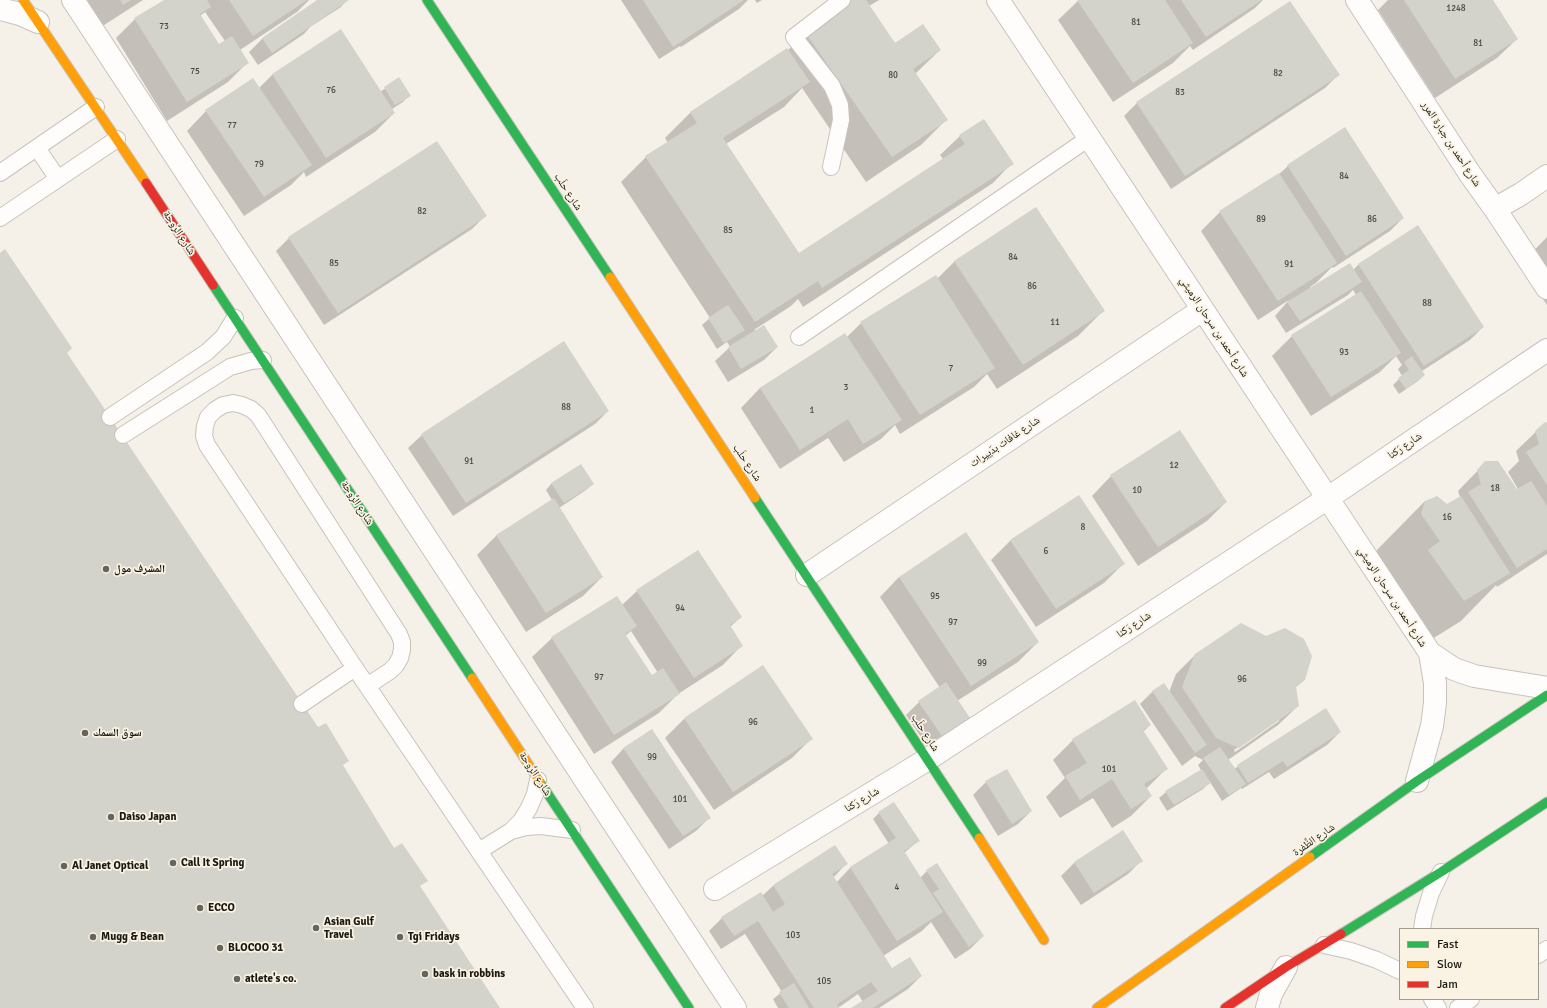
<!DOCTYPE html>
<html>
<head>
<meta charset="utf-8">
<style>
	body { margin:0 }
	#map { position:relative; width:1547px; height:1008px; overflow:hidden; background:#f5f1e8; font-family:Signika,sans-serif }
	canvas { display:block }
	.legend { position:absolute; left:1399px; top:928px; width:140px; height:72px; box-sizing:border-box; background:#faf3e3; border:1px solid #a09b8f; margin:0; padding:5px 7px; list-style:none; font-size:12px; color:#1a1812 }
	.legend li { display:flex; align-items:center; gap:8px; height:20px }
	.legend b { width:20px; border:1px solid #a09b8f }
</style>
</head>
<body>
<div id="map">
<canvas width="1547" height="1008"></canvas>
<ul class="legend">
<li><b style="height:5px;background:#30b455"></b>Fast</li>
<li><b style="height:5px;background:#ff9f0a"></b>Slow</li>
<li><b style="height:5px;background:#e5322d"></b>Jam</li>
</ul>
</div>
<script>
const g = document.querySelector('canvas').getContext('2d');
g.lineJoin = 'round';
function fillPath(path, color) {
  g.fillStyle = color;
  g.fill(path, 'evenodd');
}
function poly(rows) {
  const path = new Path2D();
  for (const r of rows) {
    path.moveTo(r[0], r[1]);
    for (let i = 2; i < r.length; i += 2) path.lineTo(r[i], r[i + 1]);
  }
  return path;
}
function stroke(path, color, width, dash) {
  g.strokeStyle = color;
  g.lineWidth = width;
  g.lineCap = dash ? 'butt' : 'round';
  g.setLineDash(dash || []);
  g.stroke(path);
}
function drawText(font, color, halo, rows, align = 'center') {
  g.font = font + ' Signika,"Noto Naskh Arabic",sans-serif';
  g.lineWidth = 3.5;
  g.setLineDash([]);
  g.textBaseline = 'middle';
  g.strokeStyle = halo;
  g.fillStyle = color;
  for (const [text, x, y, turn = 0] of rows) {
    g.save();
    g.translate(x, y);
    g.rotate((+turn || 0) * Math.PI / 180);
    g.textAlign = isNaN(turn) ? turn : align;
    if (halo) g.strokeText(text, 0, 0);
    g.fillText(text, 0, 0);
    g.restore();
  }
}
const shadow = poly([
	[78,0,143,0,98,29],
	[165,0,309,0,297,12,240,50,247,63,228,82,167,121,116,38,135,19],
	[205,12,225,41,218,45,200,16],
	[319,0,347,0,341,7,310,27,304,34,258,65,249,52,262,39],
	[621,0,748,0,739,9,681,47,680,46,659,59],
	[755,0,762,0,757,3],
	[853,0,879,0,869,6,895,44,940,50,915,74,946,120,921,145,866,182,802,88,784,107,726,144,799,254,943,159,940,155,960,136,1012,163,993,183,803,307,798,299,791,306,754,330,777,347,764,360,728,382,715,361,730,347,727,342,717,349,702,325,710,318,621,182,646,157,668,143,665,138,690,113,787,49,788,50,806,32],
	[1079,0,1263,0,1255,8,1193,50,1190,46,1173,63,1113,102,1058,20],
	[1388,0,1492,0,1517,39,1497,58,1435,98,1378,10],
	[341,31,380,92,399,79,409,95,403,102,392,109,394,113,375,132,306,177,304,172,291,185,244,216,187,131,206,111,259,88,272,75],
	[1338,75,1325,88,1171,189,1124,116,1137,103],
	[1288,166,1403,218,1390,231,1333,268,1332,267,1316,283,1310,287,1311,288,1353,270,1358,265,1417,227,1483,327,1470,340,1422,371,1424,375,1418,381,1399,394,1393,385,1402,376,1398,369,1402,365,1396,356,1380,372,1311,416,1272,356,1292,336,1356,295,1353,290,1348,295,1286,333,1275,316,1289,300,1258,320,1201,231,1220,212,1278,175],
	[1035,208,1104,310,1078,336,997,389,987,374,974,387,900,434,895,425,881,439,844,462,828,438,780,469,741,408,760,388,845,334,847,337,861,323,937,279,954,262],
	[485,216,472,229,324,325,276,251,289,238],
	[1547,237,1547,305,1520,265],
	[608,411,595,424,453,516,408,448,422,435],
	[1547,423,1547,554,1497,587,1496,585,1461,621,1416,649,1381,599,1391,588,1373,562,1377,550,1425,501,1447,505,1460,497,1458,491,1486,462,1516,490,1518,489,1508,472,1519,461,1516,451,1544,424],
	[1111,476,1226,502,1207,521,1138,566,1092,496],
	[552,483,593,484,586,490,559,508,602,577,583,596,526,632,477,555,497,535,552,500,546,490],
	[1011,540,1123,564,1104,583,1036,627,991,560],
	[899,577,1038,642,1018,662,957,701,968,718,955,731,929,749,906,715,919,702,940,688,880,597],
	[637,591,741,617,730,627,742,645,723,665,678,694,659,713,594,754,532,657,552,638,622,605],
	[631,631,658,673,651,677,625,636],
	[1195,655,1304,680,1295,688,1298,706,1278,725,1228,760,1234,769,1325,709,1340,732,1327,745,1274,779,1269,772,1242,789,1241,788,1222,801,1210,782,1203,789,1167,811,1159,798,1166,792,1201,770,1198,765,1203,760,1195,756,1182,766,1140,704,1153,691,1169,692,1176,674],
	[1279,719,1279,721,1235,752,1234,750],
	[1135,701,1150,725,1143,732,1166,769,1146,789,1151,796,1131,816,1112,828,1093,798,1060,818,1046,797,1065,778,1053,760,1073,740],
	[684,719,811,739,792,758,714,810,665,738],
	[624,748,709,818,696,831,669,849,611,762],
	[986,782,1031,811,1018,824,998,836,973,795],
	[879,813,918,841,904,853,920,878,927,871,983,936,970,949,955,959,931,922,922,931,883,956,892,970,921,976,908,989,879,1008,853,1008,863,1002,858,994,838,1008,778,1008,773,999,782,992,745,934,721,949,709,931,722,918,762,896,773,886,835,846,846,864,833,878,836,883,850,868,889,844,873,819],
	[1141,861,1128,874,1081,905,1061,876,1074,863]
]);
const building = poly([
	[120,0,131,0,123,5],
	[164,0,207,0,211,7,200,14,219,44,232,36,249,63,187,102,134,18],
	[229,0,307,0,253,36],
	[317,0,349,0,272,53,262,38],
	[643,0,744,0,673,47],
	[851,0,866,0,895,43,923,24,941,50,913,69,948,120,892,157,805,32],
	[1077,0,1165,0,1193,43,1133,83],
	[1181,0,1262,0,1206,37],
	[1404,0,1493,0,1518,39,1455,79],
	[1290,1,1340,75,1185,176,1136,102],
	[341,29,395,113,326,158,272,74],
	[787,48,810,82,723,138,799,253,965,144,959,135,984,119,1014,164,822,288,818,281,755,322,645,156,697,123,690,112],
	[399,77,411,96,395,105,384,87],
	[253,78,312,165,264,197,205,110],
	[1345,127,1404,218,1346,256,1287,165],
	[437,141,487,216,338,313,288,237],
	[1279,173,1337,263,1278,301,1219,211],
	[1036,207,1105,311,1023,365,954,261],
	[1418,225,1484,327,1424,366,1358,264],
	[5,249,72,348,67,353,318,727,326,723,349,761,343,765,394,848,402,843,428,881,420,886,500,1008,0,1008,0,253],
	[1350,263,1362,282,1300,321,1287,302],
	[936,275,995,368,920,415,860,322],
	[1361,291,1401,353,1331,397,1291,335],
	[728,305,745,330,724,343,708,318],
	[764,325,778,347,741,369,728,347],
	[845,333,902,420,863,444,848,419,800,450,760,388],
	[564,341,609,411,466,503,421,434],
	[1412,356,1425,375,1406,389,1398,378,1409,370,1404,362],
	[1547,422,1547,485,1526,452,1539,444,1535,431,1544,423],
	[1180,430,1227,502,1158,547,1110,475],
	[1485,461,1498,461,1517,489,1531,481,1547,506,1547,549,1517,568,1468,492,1481,484,1477,470],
	[581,464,594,484,564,503,551,483],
	[1079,495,1125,564,1056,609,1010,540],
	[1437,496,1447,504,1461,496,1510,573,1464,601,1428,550,1440,541,1421,514,1425,501],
	[554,498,603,577,546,613,496,535],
	[966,532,1039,642,971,686,899,577],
	[698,550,742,617,730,625,743,646,694,678,636,590],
	[617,596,637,626,625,634,652,675,663,668,680,694,614,735,551,637],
	[1241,623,1266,636,1285,628,1304,639,1312,656,1305,680,1296,687,1299,706,1239,748,1216,738,1182,687,1195,654],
	[763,665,813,739,733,792,684,718],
	[946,682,970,718,942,736,918,701],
	[1164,683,1207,745,1195,753,1152,691],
	[1135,700,1151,725,1143,730,1168,769,1144,784,1152,796,1131,809,1112,779,1080,800,1065,776,1087,763,1072,739],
	[1326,708,1341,732,1287,767,1283,761,1248,783,1237,765],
	[652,729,711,818,683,836,623,748],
	[1220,747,1246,784,1229,795,1203,758],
	[1007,769,1032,811,1012,824,985,781],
	[1202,769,1211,783,1174,805,1165,791],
	[894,802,920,841,904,851,943,912,897,941,850,867,896,838,878,812],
	[1123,830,1143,861,1094,893,1074,862],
	[835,845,848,864,832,874,892,968,910,957,922,976,873,1008,851,1008,878,991,871,982,837,1004,839,1008,814,1008,758,921,734,936,721,917,761,892,773,912,785,904,773,885],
	[937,863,984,936,969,947,933,893,939,889,926,870],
	[794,983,809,1008,789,1008,779,992]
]);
const lane = poly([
	[37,148,58,179],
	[831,167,841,120,840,105,832,86,794,37,842,0],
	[0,173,96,107],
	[0,218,117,139],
	[799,337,1089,138],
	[110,417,207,352,223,337,235,318],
	[123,435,230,367,251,361,263,360],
	[367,686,390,671,396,665,400,658,402,650,402,642,399,634,258,415,251,409,242,405,233,403,223,405,215,410,208,417,205,426,204,436,207,445,355,668,585,1008],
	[302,704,355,668],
	[511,831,526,827,541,826,572,830],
	[479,851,511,831,521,821,529,808,535,794,538,780],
	[1422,929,1424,916,1431,893,1441,872],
	[1324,945,1351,951,1377,960,1400,971],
	[1538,955,1547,949],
	[1432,999,1438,1008],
	[1458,1008,1471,999]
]);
const street = poly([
	[73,0,735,1008],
	[998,0,1430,653,1435,683,1435,703,1432,726,1417,781],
	[1357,0,1470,174,1495,209,1547,288],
	[0,9,20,14,38,22],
	[1495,209,1521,194,1547,176],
	[807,575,1202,310],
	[1430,653,1454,669,1474,676,1547,688],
	[715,889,928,759,1328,498,1547,350],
	[1267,1008,1271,994,1286,967]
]);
const fast = poly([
	[427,0,610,277],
	[213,285,472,678],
	[755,498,979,838],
	[540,782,689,1008],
	[1310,857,1417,781,1547,695],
	[1341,934,1441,872,1547,802]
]);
const slow = poly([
	[23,0,146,183],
	[610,277,755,498],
	[472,678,540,782],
	[979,838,1044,940],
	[1097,1008,1310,857]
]);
const jam = poly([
	[146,183,213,285],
	[1225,1008,1286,967,1341,934]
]);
const markers = [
	[106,569,4,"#67645d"],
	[85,733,4,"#67645d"],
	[111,817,4,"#67645d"],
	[173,863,4,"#67645d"],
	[64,866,4,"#67645d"],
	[200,908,4,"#67645d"],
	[316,928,4,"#67645d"],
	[93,937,4,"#67645d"],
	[400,937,4,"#67645d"],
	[220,948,4,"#67645d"],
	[425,974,4,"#67645d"],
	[237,979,4,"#67645d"]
];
const numberNames = [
	["1248",1456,9],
	["81",1136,23],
	["73",164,27],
	["81",1478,44],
	["75",195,72],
	["82",1278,74],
	["80",893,76],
	["76",331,91],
	["83",1180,93],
	["77",232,126],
	["79",259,165],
	["84",1344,177],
	["82",422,212],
	["89",1261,220],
	["86",1372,220],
	["85",728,231],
	["84",1013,258],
	["85",334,264],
	["91",1289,265],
	["86",1032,287],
	["88",1427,304],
	["11",1055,323],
	["93",1344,353],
	["7",951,369],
	["3",846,388],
	["88",566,408],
	["1",812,411],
	["91",469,462],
	["12",1174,466],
	["18",1495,489],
	["10",1137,491],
	["16",1447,518],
	["8",1083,528],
	["6",1046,552],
	["95",935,597],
	["94",680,609],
	["97",953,623],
	["99",982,664],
	["97",599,678],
	["96",1242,680],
	["96",753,723],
	["99",652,758],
	["101",1109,770],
	["101",680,800],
	["4",897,888],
	["103",793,936],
	["105",824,982]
];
const streetNames = [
	["شارع أحمد بن جبارة المرر",1451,144,57],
	["شارع حلَب",568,192,57],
	["شارع الرَّوحة",179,233,57],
	["شارع أحمد بن سرحان الرميثي",1214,327,57],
	["شارع غافات بدَييرات",1005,442,-34],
	["شارع رَكنا",1405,446,-34],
	["شارع حلَب",747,463,56],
	["شارع الرَّوحة",357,503,57],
	["شارع أحمد بن سرحان الرميثي",1392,597,57],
	["شارع رَكنا",1134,625,-33],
	["شارع حلَب",925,733,57],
	["شارع الرَّوحة",535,774,57],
	["شارع رَكنا",862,800,-31],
	["شارع الظَّفرة",1314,840,-35]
];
const poiNames = [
	["المشرف مول",114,569],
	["سوق السمك",93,733],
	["Daiso Japan",119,817],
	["Call It Spring",181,863],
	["Al Janet Optical",72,866],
	["ECCO",208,908],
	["Asian Gulf",324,922],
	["Travel",324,935],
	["Mugg & Bean",101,937],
	["Tgi Fridays",408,937],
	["BLOCOO 31",228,948],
	["bask in robbins",433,974],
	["atlete's co.",245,979]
];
fillPath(shadow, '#0003');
fillPath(building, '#d3d2cb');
stroke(lane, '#c6c3bb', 18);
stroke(street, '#c6c3bb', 24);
stroke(fast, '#c6c3bb', 11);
stroke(slow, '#c6c3bb', 11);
stroke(jam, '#c6c3bb', 11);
stroke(lane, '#fefdfc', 16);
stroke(street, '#fefdfc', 22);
stroke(fast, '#30b455', 9);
stroke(slow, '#ff9f0a', 9);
stroke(jam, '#e5322d', 9);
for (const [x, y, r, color] of markers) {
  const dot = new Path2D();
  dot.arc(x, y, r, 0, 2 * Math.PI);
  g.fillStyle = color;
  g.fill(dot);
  stroke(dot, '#faf3e3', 1.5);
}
drawText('9px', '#484640', null, numberNames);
drawText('11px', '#1a1812', '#faf3e3', streetNames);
drawText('bold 11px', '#1a1812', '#faf3e3', poiNames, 'left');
</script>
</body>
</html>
